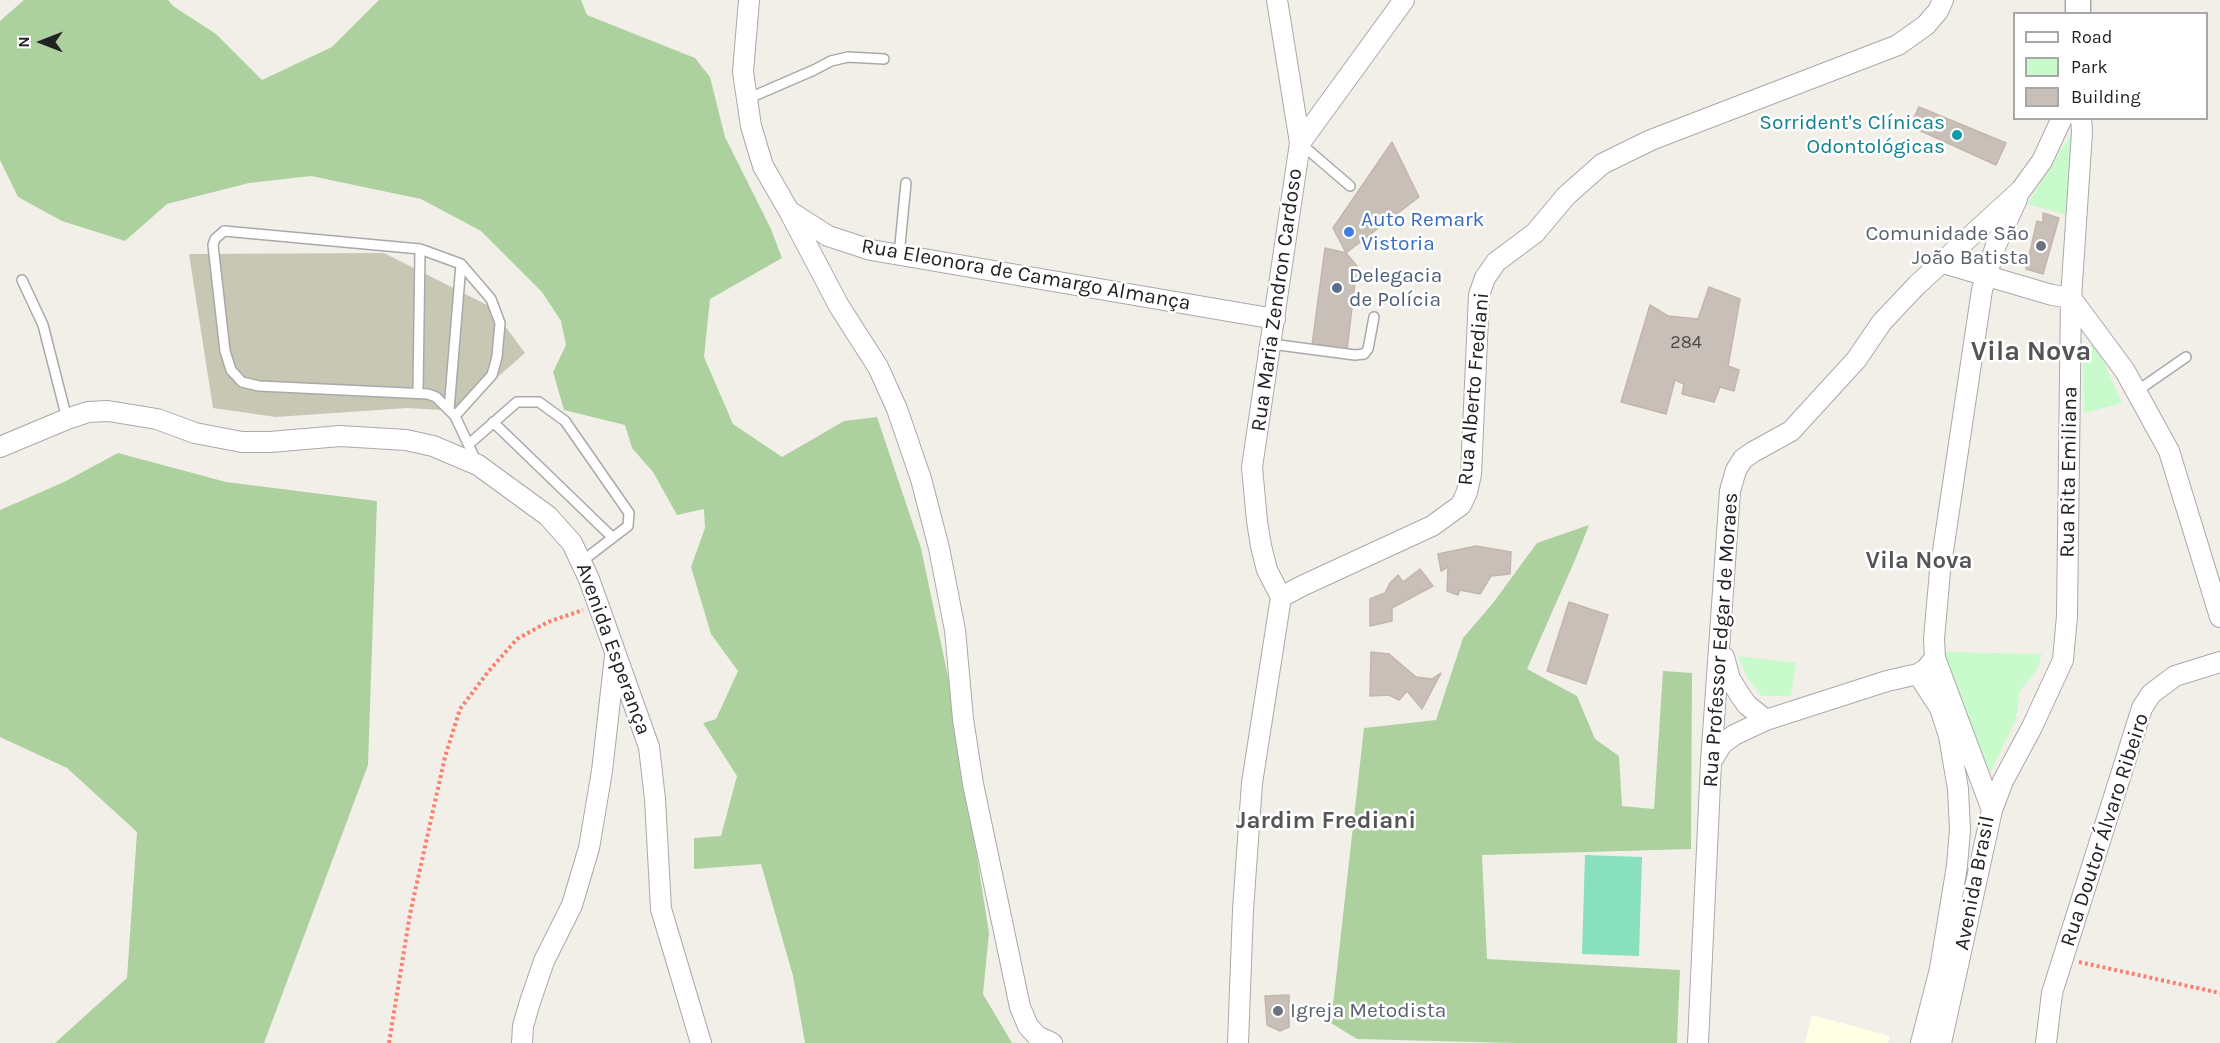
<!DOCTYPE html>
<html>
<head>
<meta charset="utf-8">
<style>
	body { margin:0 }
	#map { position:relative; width:2220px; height:1043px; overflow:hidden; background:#f2efe9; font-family:Karla,sans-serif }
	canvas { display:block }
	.legend { position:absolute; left:2013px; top:12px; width:195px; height:108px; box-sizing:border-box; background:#fff; border:2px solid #a7a7a7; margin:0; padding:8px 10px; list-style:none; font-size:18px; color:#222 }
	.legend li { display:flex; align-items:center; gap:12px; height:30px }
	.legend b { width:30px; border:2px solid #a7a7a7 }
	.north { position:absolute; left:12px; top:12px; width:60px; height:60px; -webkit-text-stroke:4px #fff; paint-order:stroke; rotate:270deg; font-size:16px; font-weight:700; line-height:24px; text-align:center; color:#222 }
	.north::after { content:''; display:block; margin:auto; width:21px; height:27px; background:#222; clip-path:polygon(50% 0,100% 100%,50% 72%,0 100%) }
</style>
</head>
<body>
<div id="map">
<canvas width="2220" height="1043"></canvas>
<ul class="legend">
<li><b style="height:8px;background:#fff"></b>Road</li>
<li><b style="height:16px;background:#c8facc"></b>Park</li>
<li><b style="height:16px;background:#c7bfb8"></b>Building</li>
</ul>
<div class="north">N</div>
</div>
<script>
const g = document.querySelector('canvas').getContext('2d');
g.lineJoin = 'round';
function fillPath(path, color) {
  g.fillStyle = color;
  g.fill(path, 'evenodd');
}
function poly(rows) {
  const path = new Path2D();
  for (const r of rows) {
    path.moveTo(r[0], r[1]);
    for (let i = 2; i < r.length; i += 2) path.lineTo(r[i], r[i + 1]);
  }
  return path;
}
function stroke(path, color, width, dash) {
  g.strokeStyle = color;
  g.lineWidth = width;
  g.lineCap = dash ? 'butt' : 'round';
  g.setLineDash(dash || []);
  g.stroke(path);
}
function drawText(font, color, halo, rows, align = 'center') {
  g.font = font + ' Karla,sans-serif';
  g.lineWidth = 5;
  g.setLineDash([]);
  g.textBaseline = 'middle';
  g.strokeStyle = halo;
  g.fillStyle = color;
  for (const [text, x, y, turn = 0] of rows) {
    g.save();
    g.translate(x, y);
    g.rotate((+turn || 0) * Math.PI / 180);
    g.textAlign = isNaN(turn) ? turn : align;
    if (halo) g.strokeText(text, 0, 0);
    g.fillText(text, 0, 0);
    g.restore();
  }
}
const education = poly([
	[1812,1015,1890,1036,1888,1043,1805,1043]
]);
const construction = poly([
	[384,253,491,307,525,353,459,411,407,408,276,417,213,408,189,254]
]);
const forest = poly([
	[24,0,168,0,173,6,216,34,262,80,332,47,379,0,581,0,587,15,695,58,710,77,725,137,771,229,782,258,710,299,704,357,733,424,782,457,844,421,877,417,921,548,951,691,989,933,983,994,1012,1043,805,1043,793,976,761,864,694,869,694,838,721,836,737,776,703,723,716,719,738,671,711,634,691,567,705,528,704,509,677,515,653,472,632,448,625,425,564,410,553,372,566,345,561,321,542,292,481,231,421,199,311,176,249,183,167,204,125,241,62,221,18,197,0,160,0,21],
	[118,453,226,482,377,501,368,765,264,1043,55,1043,127,978,137,832,67,768,0,737,0,510,64,482],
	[1589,525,1575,560,1527,669,1577,696,1595,739,1619,756,1622,806,1654,809,1663,671,1692,673,1691,849,1482,855,1487,959,1680,970,1677,1043,1515,1043,1357,1039,1331,1023,1364,728,1436,720,1463,638,1493,603,1537,543]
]);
const park = poly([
	[2074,130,2069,215,2027,204],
	[2090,345,2097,347,2122,403,2084,413,2083,351],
	[1944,652,2042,654,2037,670,2020,691,2016,719,1991,771,1984,772,1965,727],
	[1738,656,1796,663,1791,696,1762,696,1748,679]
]);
const pitch = poly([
	[1585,855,1642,857,1639,956,1582,954]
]);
const building = poly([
	[1919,107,2006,143,1996,165,1910,126,1919,107],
	[1392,142,1419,197,1346,253,1333,228,1392,142],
	[2043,213,2059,218,2043,274,2026,269,2037,221,2043,223,2043,213],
	[1325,248,1346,253,1357,266,1347,350,1312,345,1325,248],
	[1709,287,1740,299,1728,366,1739,370,1734,391,1720,387,1714,402,1682,394,1684,384,1675,380,1666,414,1621,402,1650,305,1668,316,1698,319,1709,287],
	[1476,546,1511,552,1510,574,1491,576,1480,594,1460,590,1458,595,1447,591,1448,567,1441,571,1438,554,1476,546],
	[1420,569,1433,586,1392,608,1392,621,1370,626,1370,599,1385,593,1390,583,1398,575,1403,582,1420,569],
	[1569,602,1608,615,1586,684,1547,671,1569,602],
	[1371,652,1389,654,1416,677,1432,679,1441,673,1422,709,1407,691,1399,700,1389,695,1370,696,1371,652],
	[1289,995,1289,1027,1280,1031,1267,1025,1265,996,1289,995]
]);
const path = poly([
	[2079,962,2220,993],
	[389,1043,410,914,445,757,460,709,488,672,517,639,548,622,583,610]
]);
const service = poly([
	[747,99,814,70,831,61,848,57,884,59],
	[1300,143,1350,186],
	[899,255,906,183],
	[22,280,43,325,67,419],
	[1271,344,1355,355,1364,354,1368,349,1374,317],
	[2137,391,2186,357],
	[418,392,420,249],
	[449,410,461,264],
	[455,416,492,375,497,357,500,323,491,299,461,264,420,249,224,231,215,239,213,245,225,351,231,370,242,382,259,386,428,394,436,397,455,416,477,463],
	[493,422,612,537],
	[469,444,517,402,539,402,565,421,629,513,628,526,581,562]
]);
const minor = poly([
	[749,0,743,72,751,126,763,166,789,211,828,236,871,250,1275,319],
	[1277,0,1300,143,1252,467,1257,521,1261,546,1267,570,1281,597],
	[1300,143,1404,0],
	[789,211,839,306,878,367,897,409,921,479,939,548,955,630,963,719,973,784,1020,1007,1028,1026,1037,1036,1052,1043],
	[1943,263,2052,295,2071,298,2125,371,2169,451,2220,617],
	[0,447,67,419,88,412,108,411,157,419,195,433,242,442,270,442,340,436,406,440,433,446,478,465,548,516,572,543,589,579,649,747,655,799,661,909,701,1043],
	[1724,657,1730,679,1740,695,1747,705,1766,720],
	[1935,658,1992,810],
	[1918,674,1940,708,1949,736,1958,789,1960,830,1957,866,1940,969,1921,1043],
	[1711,762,1722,744,1734,735,1766,720,1887,681,1918,674,1926,669,1935,658,1934,639,1940,571,1982,290,1996,245,2017,199],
	[522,1043,523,1026,530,1002,544,961,572,905,589,848,602,771,615,656],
	[1238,1043,1243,910,1252,783,1281,597,1304,585,1432,526,1461,505,1467,492,1471,474,1479,295,1485,278,1496,262,1535,233,1566,196,1602,164,1651,140,1898,45,1926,25,1938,11,1943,0],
	[1698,1043,1711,762,1730,491,1736,470,1743,459,1753,452,1791,431,1834,384,1856,360,1882,322,1917,285,2021,190,2042,161,2062,118],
	[1941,1043,1992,810,2003,781,2032,727,2063,660,2067,616,2071,298,2082,132,2081,118],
	[2046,1043,2052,993,2142,708,2151,694,2175,676,2220,662]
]);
const tertiary = poly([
	[2078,14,2078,0]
]);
const markers = [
	[1957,135,6,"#0f9aa8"],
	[1349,232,6,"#3f7fe0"],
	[2041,246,6,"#6b7280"],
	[1337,288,6,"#5c6f8a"],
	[1278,1011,6,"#6b7280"]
];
const numberNames = [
	["284",1686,343]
];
const cultureNames = [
	["Sorrident's Clínicas",1945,123],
	["Odontológicas",1945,147]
];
const shopNames = [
	["Auto Remark",1361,220],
	["Vistoria",1361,244]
];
const worshipNames = [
	["Comunidade São",2029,234],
	["João Batista",2029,258],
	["Igreja Metodista",1290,1011,"left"]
];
const streetNames = [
	["Rua Eleonora de Camargo Almança",1026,275,10],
	["Rua Maria Zendron Cardoso",1277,300,-82],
	["Rua Alberto Frediani",1474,389,-85],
	["Rua Rita Emiliana",2069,472,-89],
	["Rua Professor Edgar de Moraes",1721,640,-86],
	["Avenida Esperança",613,649,70],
	["Rua Doutor Álvaro Ribeiro",2105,830,-72],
	["Avenida Brasil",1975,883,-79]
];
const serviceNames = [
	["Delegacia",1349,276],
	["de Polícia",1349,300]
];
const quarterNames = [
	["Vila Nova",1919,561],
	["Jardim Frediani",1326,821]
];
const districtNames = [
	["Vila Nova",2031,352]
];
fillPath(education, '#ffffe5');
fillPath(construction, '#c7c7b4');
fillPath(forest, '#add19e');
fillPath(park, '#c8facc');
fillPath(pitch, '#88e0be');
fillPath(building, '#c7bfb8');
stroke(building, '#c4b6ab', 1.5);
stroke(service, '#a9a9a9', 12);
stroke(minor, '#a9a9a9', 22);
stroke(tertiary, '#a9a9a9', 27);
stroke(path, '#fa8072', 4, [3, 3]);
stroke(service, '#fff', 9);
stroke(minor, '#fff', 20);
stroke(tertiary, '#fff', 24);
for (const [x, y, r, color] of markers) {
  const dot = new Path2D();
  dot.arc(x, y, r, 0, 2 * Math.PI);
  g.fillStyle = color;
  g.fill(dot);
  stroke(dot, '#fff', 2);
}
drawText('18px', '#4b4948', null, numberNames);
drawText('21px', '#0d838f', '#fff', cultureNames, 'right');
drawText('21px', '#366cbe', '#fff', shopNames, 'left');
drawText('21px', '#5b616d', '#fff', worshipNames, 'right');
drawText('21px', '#222', '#fff', streetNames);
drawText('21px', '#4e5e75', '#fff', serviceNames, 'left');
drawText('bold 24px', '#555', '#fff', quarterNames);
drawText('bold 27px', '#555', '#fff', districtNames);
</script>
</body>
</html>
